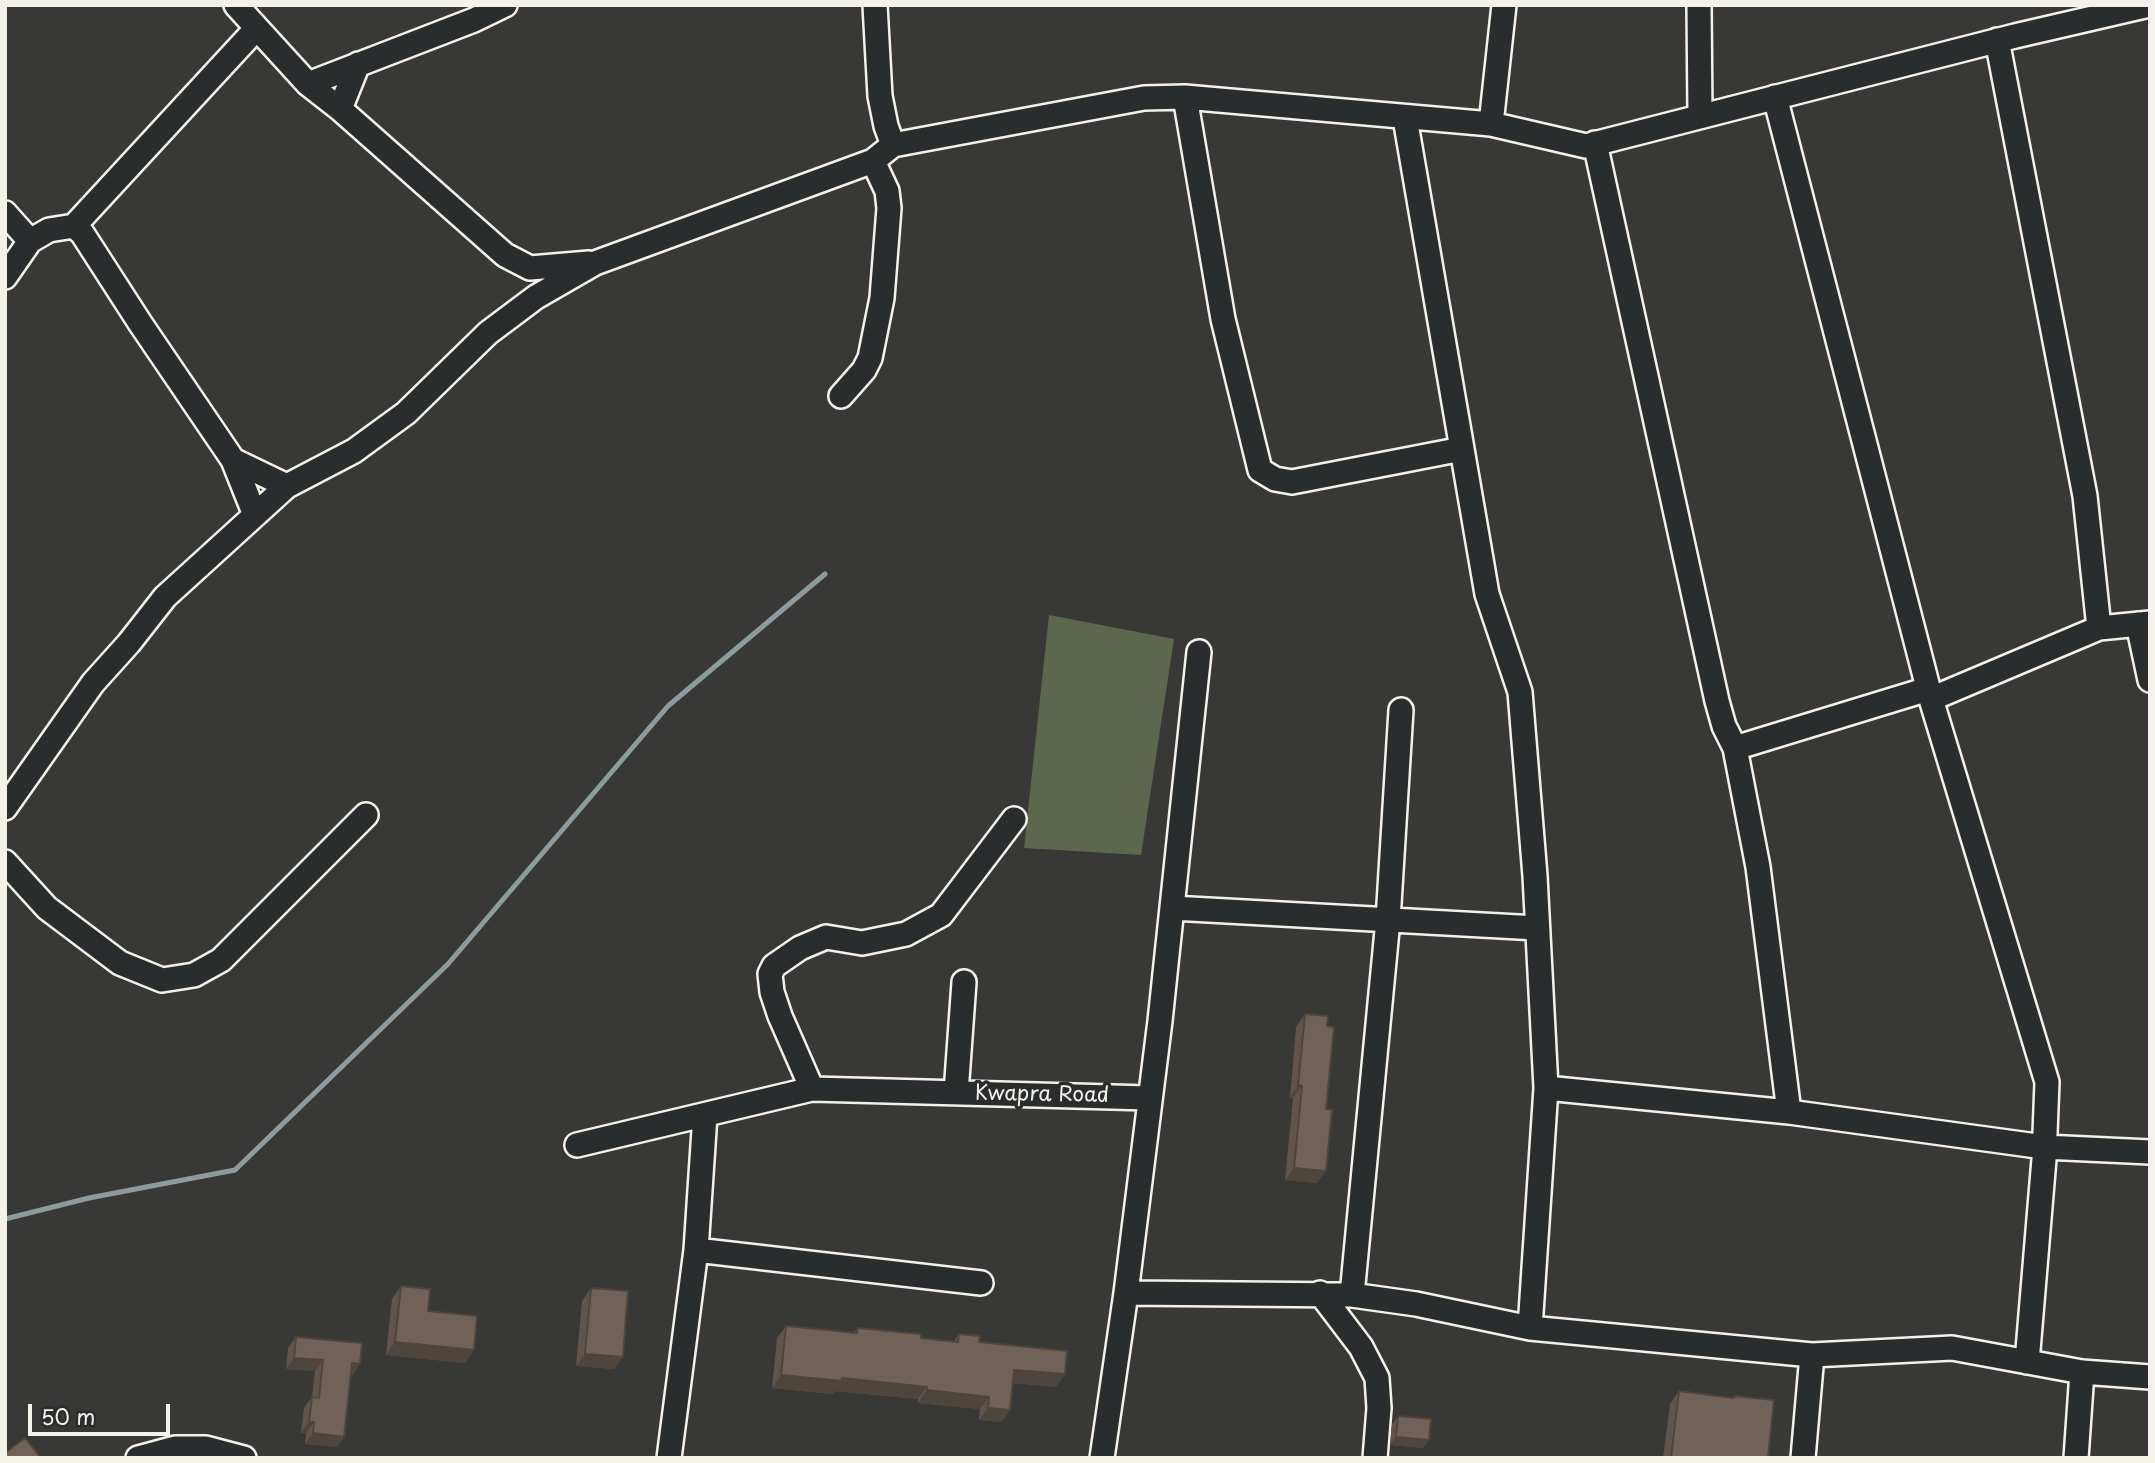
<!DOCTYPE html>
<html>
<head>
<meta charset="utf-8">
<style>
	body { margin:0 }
	#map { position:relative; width:2155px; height:1463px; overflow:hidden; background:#383836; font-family:"Playpen Sans",sans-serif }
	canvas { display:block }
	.frame { position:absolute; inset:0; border:7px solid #f4f1e8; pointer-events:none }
	.scale { position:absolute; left:28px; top:1404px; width:142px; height:32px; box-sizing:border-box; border:4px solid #f4f1e8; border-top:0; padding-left:9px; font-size:21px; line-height:24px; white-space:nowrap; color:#f4f1e8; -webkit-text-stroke:5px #2a2d2e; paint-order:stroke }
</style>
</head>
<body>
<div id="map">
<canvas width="2155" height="1463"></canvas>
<div class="frame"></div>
<div class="scale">50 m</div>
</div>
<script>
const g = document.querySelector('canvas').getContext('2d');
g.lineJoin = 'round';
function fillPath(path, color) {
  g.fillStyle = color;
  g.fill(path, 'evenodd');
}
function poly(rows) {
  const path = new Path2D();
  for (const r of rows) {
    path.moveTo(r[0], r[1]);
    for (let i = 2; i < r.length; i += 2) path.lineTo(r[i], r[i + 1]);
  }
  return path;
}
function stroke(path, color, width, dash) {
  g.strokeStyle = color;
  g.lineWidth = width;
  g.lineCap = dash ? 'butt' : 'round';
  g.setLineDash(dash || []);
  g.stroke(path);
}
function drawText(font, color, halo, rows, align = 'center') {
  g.font = font + ' "Playpen Sans",sans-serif';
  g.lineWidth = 7;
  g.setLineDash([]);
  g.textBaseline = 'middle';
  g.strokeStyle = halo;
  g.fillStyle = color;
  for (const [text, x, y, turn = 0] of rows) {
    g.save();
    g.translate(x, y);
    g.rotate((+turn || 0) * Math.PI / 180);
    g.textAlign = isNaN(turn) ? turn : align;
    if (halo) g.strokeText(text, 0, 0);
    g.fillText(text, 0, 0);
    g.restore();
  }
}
const green = poly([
	[1049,615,1174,639,1141,855,1024,848]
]);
const stream = poly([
	[5,1219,89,1198,235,1170,448,964,668,706,825,574]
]);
const minor = poly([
	[236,5,308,84],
	[505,5,474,20,308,84,340,109,505,255,530,268,589,263],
	[875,5,880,96,886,126,893,145],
	[1699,5,1700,116],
	[1997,40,2085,496,2099,628],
	[1185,97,1223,319,1260,470,1275,479,1292,482,1462,449],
	[1775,97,1931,699,2047,1082,2044,1159,2027,1362],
	[340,109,358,64],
	[1405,118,1487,594,1520,692,1535,876,1546,1088,1530,1328],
	[1491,124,1504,5],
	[1595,143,1717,701,1724,726,1735,748,1758,867,1789,1112],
	[5,213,30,241,49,230,74,226,82,233,140,323,233,460,255,515],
	[74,226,256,29],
	[5,277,30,241],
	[841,396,864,370,870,358,882,298,889,208,887,191,873,161],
	[233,460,287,486],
	[2138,624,2150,680],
	[1931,699,2099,628,2150,623],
	[1735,748,1928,689],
	[5,808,93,683,129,643,165,597,287,486,354,451,406,413,488,333,536,297,595,263,873,161,893,145,1144,98,1185,97,1491,124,1586,146,2015,36,2149,5],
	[5,862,47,908,120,963,162,980,194,975,221,960,366,815],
	[1172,908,1537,928],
	[1546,1088,1789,1112,2044,1147,2150,1152],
	[812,1089,780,1016,772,992,770,974,774,966,800,948,826,937,862,943,906,934,941,915,1014,819],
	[956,1093,964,982],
	[577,1145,812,1089,1149,1098],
	[696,1250,981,1283],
	[1126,1293,1352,1295,1416,1304,1530,1328,1812,1355,1952,1348,2082,1372,2150,1377],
	[1320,1293,1361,1347,1377,1378,1379,1408,1375,1458],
	[1352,1295,1388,920,1401,710],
	[138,1458,175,1448,206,1448,244,1458],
	[669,1458,696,1250,705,1115],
	[1102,1458,1126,1293,1160,1021,1199,652],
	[1803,1458,1812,1355],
	[2076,1458,2082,1372]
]);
const wall = poly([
	[1305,1014,1317,1183,1285,1180,1293,1098,1290,1098,1296,1027],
	[401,1286,428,1311,474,1350,465,1363,386,1355,392,1299],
	[591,1288,614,1369,576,1366,582,1301],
	[786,1326,854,1332,858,1328,921,1338,954,1341,959,1334,979,1342,1056,1387,1013,1383,1010,1410,1001,1422,979,1420,980,1409,918,1403,918,1399,835,1391,833,1394,772,1388,777,1338],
	[296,1337,353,1375,351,1375,344,1437,337,1447,305,1444,306,1433,301,1433,304,1408,312,1397,315,1371,286,1369,288,1348],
	[1679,1391,1732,1398,1734,1396,1768,1458,1663,1458,1670,1404],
	[1398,1416,1423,1448,1390,1445,1392,1424]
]);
const shadedWall = poly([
	[1298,1085,1302,1086,1293,1098,1290,1098],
	[1294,1168,1326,1171,1317,1183,1285,1180],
	[395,1342,474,1350,465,1363,386,1355],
	[585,1354,623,1357,614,1369,576,1366],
	[294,1358,323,1360,315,1371,286,1369],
	[352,1363,360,1364,353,1375,345,1374],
	[1014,1370,1065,1374,1056,1387,1005,1382],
	[781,1375,842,1378,927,1387,918,1399,835,1391,833,1394,772,1388],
	[927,1390,989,1397,980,1409,918,1403],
	[988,1408,1010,1410,1001,1422,979,1420],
	[309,1422,314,1422,306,1433,301,1433],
	[313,1433,344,1437,337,1447,305,1444],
	[1396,1437,1429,1440,1423,1448,1390,1445]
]);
const building = poly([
	[1305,1014,1328,1016,1327,1026,1334,1027,1326,1109,1332,1110,1326,1171,1294,1168,1302,1086,1298,1085,1305,1014],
	[401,1286,430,1289,428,1311,477,1316,474,1350,395,1342,401,1286],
	[591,1288,628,1291,623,1357,585,1354,591,1288],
	[786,1326,857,1333,858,1328,921,1334,921,1338,958,1342,959,1334,980,1336,979,1342,1067,1351,1065,1374,1014,1370,1010,1410,988,1408,989,1397,927,1390,927,1387,842,1378,841,1381,781,1375,786,1326],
	[296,1337,362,1343,360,1364,352,1363,344,1437,313,1433,314,1422,309,1422,312,1397,319,1398,323,1360,294,1358,296,1337],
	[1679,1391,1734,1398,1734,1396,1774,1400,1768,1458,1671,1458,1679,1391],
	[1398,1416,1431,1419,1429,1440,1396,1437,1398,1416],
	[25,1438,41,1458,5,1458,5,1453,25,1438]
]);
const streetNames = [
	["Kwapra Road",1042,1095,1]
];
fillPath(green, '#5d674e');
stroke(stream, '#8c9c9e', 5);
stroke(minor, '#f4f1e8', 28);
stroke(minor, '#2a2d2e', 23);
fillPath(wall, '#60544b');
fillPath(shadedWall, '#4e453d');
fillPath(building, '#706257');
stroke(building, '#4e453d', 2);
drawText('21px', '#f4f1e8', '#2a2d2e', streetNames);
</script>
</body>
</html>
